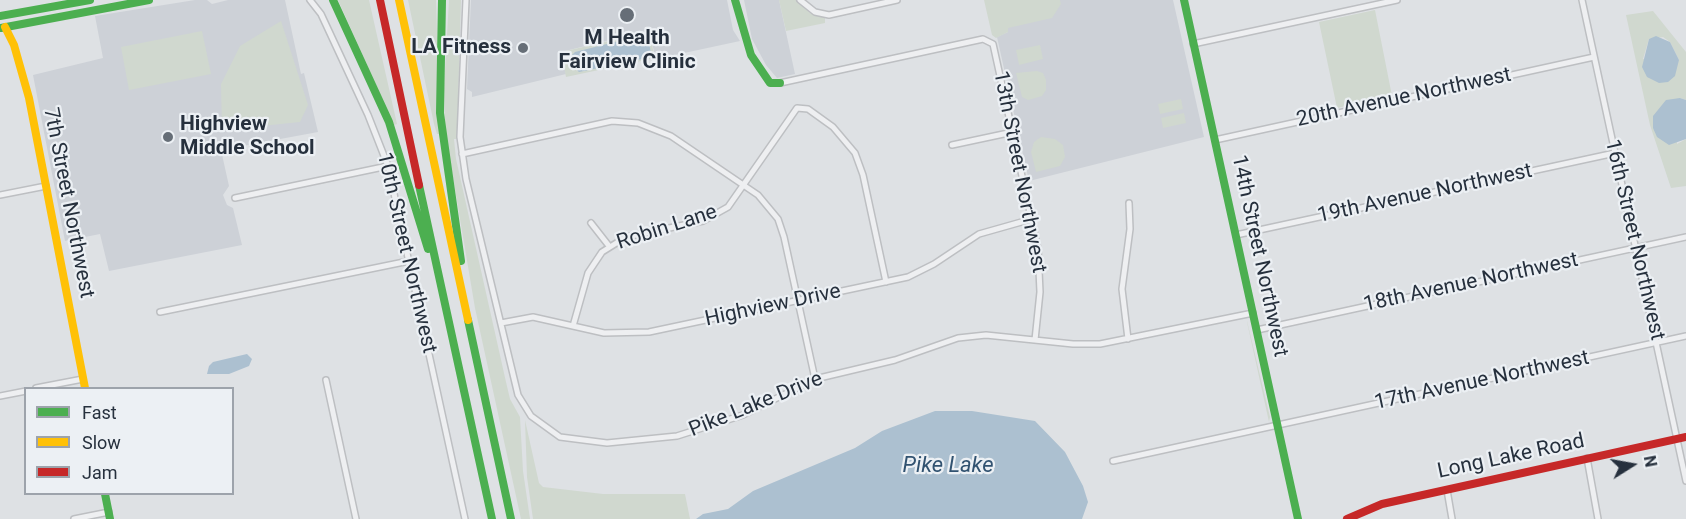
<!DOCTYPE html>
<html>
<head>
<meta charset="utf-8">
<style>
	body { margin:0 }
	#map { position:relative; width:1686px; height:519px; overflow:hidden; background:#dee1e4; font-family:Roboto,sans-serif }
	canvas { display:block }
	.legend { position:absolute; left:24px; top:387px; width:210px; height:108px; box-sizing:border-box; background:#ecf0f4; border:2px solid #9da3ab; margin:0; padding:8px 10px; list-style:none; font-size:18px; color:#26303d }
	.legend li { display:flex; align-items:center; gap:12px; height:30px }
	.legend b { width:30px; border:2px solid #9da3ab }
	.north { position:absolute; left:1602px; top:435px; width:60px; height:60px; -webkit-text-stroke:4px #ecf0f4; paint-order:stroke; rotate:79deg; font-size:16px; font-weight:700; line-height:24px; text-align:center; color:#26303d }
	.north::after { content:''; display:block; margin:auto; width:21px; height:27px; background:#26303d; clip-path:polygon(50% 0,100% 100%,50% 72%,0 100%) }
</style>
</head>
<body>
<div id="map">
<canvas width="1686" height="519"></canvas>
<ul class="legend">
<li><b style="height:8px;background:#4caf50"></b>Fast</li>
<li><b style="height:8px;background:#ffc107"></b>Slow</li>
<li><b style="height:8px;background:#c62828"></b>Jam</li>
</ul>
<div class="north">N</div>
</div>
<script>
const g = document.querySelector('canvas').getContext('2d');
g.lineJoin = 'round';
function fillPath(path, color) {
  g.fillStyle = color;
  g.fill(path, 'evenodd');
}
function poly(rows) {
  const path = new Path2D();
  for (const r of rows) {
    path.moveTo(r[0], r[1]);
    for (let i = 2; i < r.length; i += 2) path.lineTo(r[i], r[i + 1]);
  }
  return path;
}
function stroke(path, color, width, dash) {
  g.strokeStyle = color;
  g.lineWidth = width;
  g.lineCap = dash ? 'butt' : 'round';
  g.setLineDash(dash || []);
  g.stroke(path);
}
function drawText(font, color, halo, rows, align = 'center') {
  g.font = font + ' Roboto,sans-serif';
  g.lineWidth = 4.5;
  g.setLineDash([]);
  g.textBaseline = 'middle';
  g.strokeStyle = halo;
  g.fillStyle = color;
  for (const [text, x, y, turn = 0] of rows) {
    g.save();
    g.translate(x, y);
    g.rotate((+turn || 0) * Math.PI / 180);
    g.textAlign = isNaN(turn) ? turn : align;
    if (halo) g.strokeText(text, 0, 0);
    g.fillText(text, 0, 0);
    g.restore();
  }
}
const built = poly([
	[195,0,207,0,212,4,228,0,285,0,301,74,304,73,318,132,221,150,229,186,223,195,227,205,233,208,242,245,109,271,100,234,65,241,33,75,103,58,95,16],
	[471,0,727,0,733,30,740,41,656,59,649,32,643,32,561,52,566,74,472,97,472,92,467,89],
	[744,0,779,0,795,74,777,78,766,65,752,39],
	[1001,0,1173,0,1204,137,1029,181,997,37,1008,32]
]);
const green = poly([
	[338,0,369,0,397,124,394,125],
	[408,0,436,0,440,134,437,134,434,124],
	[449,0,461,0,457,139,454,139,456,159,506,382,510,399,520,417,523,471,530,519,521,519,475,308,445,130,444,88],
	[779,0,796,0,810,13,825,18,825,23,786,31],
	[984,0,1060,0,1061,4,1052,18,1008,28,1008,32,996,38,992,35],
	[1375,10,1392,96,1337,108,1319,22],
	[1653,11,1686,52,1686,100,1680,98,1677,144,1686,139,1686,186,1671,188,1650,125,1626,15],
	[1663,37,1670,42,1679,60,1643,59,1649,39],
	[281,21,308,105,300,122,222,130,221,84,240,46],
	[202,31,211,74,129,90,121,47],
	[649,32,655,58,566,77,561,52],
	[647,35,652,57,577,71],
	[1040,45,1043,59,1019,65,1016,50],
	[1037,71,1043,73,1046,80,1046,90,1042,96,1028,100,1022,97,1016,73],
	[1181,99,1183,109,1160,114,1158,104],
	[1184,113,1186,123,1163,128,1161,118],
	[1041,137,1055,139,1063,145,1065,157,1060,166,1036,172,1031,152,1034,142],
	[1247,321,1270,417,1269,422,1247,322],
	[525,420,539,483,543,487,603,494,685,494,690,519,533,519,527,477]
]);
const water = poly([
	[647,34,652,57,579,72,573,66,572,55,575,52],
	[1656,36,1670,42,1679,60,1675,76,1668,82,1659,83,1647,77,1642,67,1649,39],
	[1680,98,1686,100,1686,139,1669,145,1657,137,1653,128,1653,116,1666,100],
	[247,354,252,359,249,366,229,374,207,374,209,366,213,362],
	[935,411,972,411,1035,421,1065,452,1083,486,1088,502,1082,519,696,519,703,514,728,509,753,491,855,448,882,431]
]);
const street = poly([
	[310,0,321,14,368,115,388,166,465,519],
	[466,0,460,137,466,179,518,395,531,416,560,437,607,443,677,436,743,415,815,379,895,360,958,338,986,335,1073,344,1100,344,1253,313],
	[800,0,815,12,829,15,897,0],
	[1582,0,1686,481],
	[1193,44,1397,0],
	[780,83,983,39,993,44,1038,249,1040,292,1035,340],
	[1215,140,1594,57],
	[952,145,1013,132],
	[462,154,612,121,638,123,671,136,758,195,778,219,784,237,815,379],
	[0,195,46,186],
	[235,198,388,166],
	[591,223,609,246],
	[1236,235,1615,153],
	[160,312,409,261],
	[501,323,533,317,604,333,649,332,908,277,934,264,979,234,1032,219],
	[573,326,588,273,602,252,626,237,703,221,728,207,797,108,808,109,833,127,855,153,863,175,886,282],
	[1257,330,1686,237],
	[1128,339,1122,289,1130,229,1129,203],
	[326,380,356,519],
	[36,388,83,379],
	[0,396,26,391],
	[1587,458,1598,519],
	[1113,461,1686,336],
	[1447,490,1452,519],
	[74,519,109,512]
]);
const fast = poly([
	[333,0,389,122,428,249],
	[442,0,440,113,461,261],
	[735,0,751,55,770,83,780,83],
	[1184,0,1298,519],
	[0,16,90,0],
	[1,28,149,0],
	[419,185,492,519],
	[468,320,511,519],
	[105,494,110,519]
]);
const slow = poly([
	[399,0,468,320],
	[5,27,14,45,29,98,85,388]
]);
const jam = poly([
	[380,0,419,185],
	[1347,519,1382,504,1686,437]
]);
const markers = [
	[627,15,8,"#666e77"],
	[523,48,6,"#666e77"],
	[168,137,6,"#666e77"]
];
const poiNames = [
	["M Health",627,39],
	["Fairview Clinic",627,63],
	["LA Fitness",511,48,"right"],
	["Highview",180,125,"left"],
	["Middle School",180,149,"left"]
];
const streetNames = [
	["20th Avenue Northwest",1404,98,-12],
	["13th Street Northwest",1019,172,79],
	["19th Avenue Northwest",1425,194,-12],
	["7th Street Northwest",68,203,79],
	["Robin Lane",667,228,-18],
	["16th Street Northwest",1634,240,77],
	["10th Street Northwest",406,253,77],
	["14th Street Northwest",1259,256,78],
	["18th Avenue Northwest",1471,283,-12],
	["Highview Drive",773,306,-12],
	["17th Avenue Northwest",1482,381,-12],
	["Pike Lake Drive",756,405,-22],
	["Long Lake Road",1511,457,-12]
];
const waterNames = [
	["Pike Lake",948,466]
];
fillPath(built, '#cdd1d7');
fillPath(green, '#d0d8cf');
fillPath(water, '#acc0d0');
stroke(street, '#bdbfc2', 8);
stroke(street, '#eeeff1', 5);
stroke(fast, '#4caf50', 8);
stroke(slow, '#ffc107', 8);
stroke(jam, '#c62828', 8);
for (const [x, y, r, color] of markers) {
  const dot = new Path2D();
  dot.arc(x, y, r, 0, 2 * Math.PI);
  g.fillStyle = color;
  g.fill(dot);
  stroke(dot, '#ecf0f4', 2);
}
drawText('bold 21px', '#26303d', '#ecf0f4', poiNames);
drawText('21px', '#26303d', '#ecf0f4', streetNames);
drawText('italic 22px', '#315270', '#ecf0f4', waterNames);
</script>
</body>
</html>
